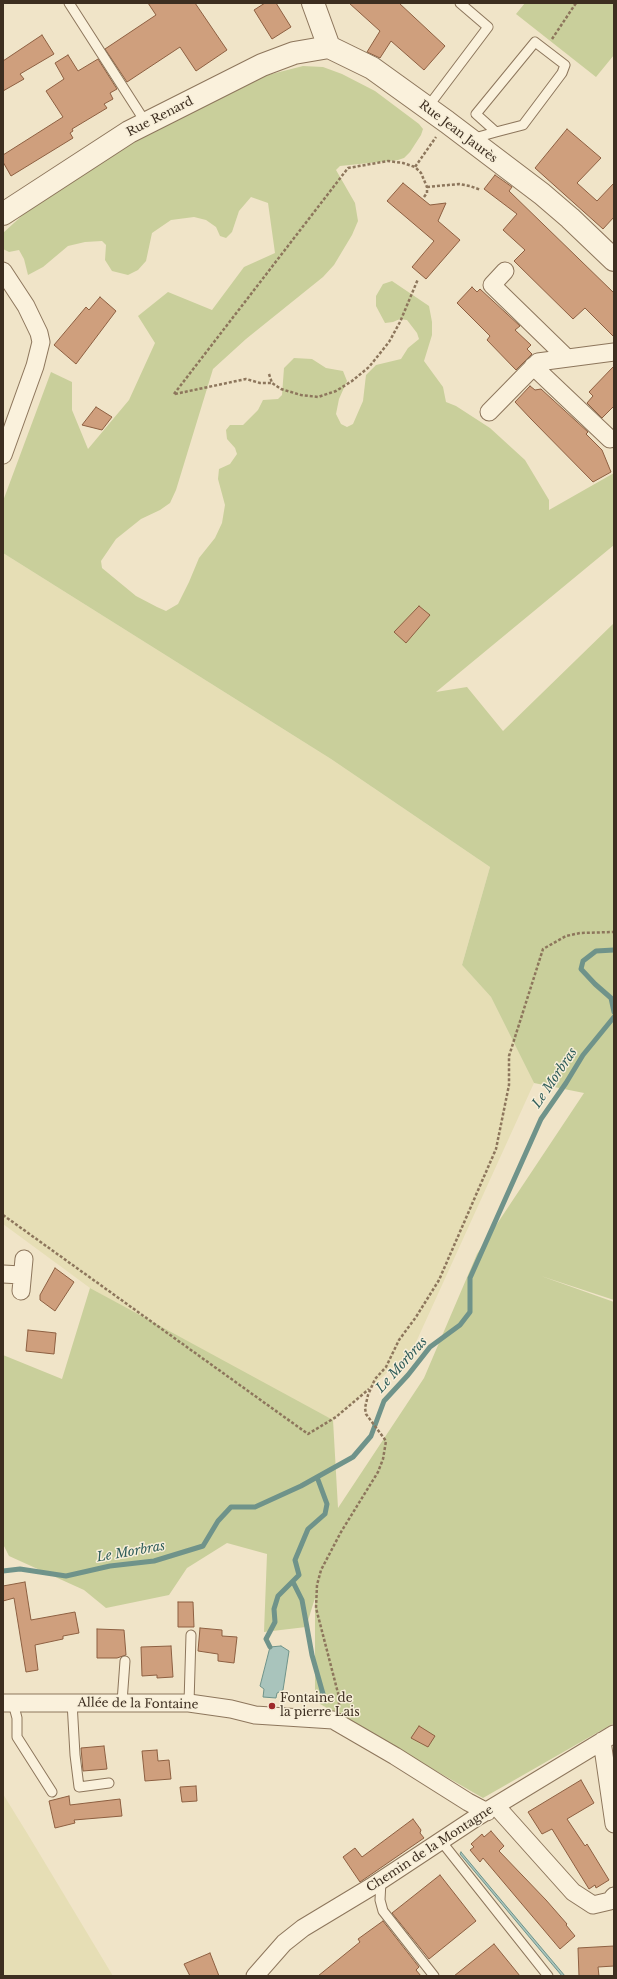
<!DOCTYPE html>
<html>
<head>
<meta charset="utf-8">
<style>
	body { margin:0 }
	#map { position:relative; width:617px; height:1979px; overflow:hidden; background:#f0e4c8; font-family:"Libre Baskerville",serif }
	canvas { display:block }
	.frame { position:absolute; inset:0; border:4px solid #3d2e20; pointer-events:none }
</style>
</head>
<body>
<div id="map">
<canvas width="617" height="1979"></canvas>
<div class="frame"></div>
</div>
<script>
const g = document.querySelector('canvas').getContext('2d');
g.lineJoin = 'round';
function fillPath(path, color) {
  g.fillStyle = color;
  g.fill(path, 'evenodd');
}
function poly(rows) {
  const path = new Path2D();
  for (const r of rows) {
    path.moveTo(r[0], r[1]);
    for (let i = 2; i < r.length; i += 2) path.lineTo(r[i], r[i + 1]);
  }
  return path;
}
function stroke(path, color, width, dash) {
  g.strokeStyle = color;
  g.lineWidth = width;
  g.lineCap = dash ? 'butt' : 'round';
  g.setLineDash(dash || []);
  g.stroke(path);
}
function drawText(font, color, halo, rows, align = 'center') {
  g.font = font + ' "Libre Baskerville",serif';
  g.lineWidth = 3;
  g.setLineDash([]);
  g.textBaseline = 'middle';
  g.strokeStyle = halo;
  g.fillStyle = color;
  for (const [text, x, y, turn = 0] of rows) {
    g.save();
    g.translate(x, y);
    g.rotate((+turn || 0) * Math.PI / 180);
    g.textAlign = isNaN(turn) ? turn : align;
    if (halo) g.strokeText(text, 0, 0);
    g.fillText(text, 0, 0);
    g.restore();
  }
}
const farmland = poly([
	[3,553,331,759,490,867,462,965,491,997,534,1083,412,1351,333,1420,271,1390,90,1288,3,1224],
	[3,1794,27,1833,113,1976,3,1976]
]);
const green = poly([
	[525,3,614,3,614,55,596,77,516,14],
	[303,66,323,67,342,74,375,91,419,124,423,129,421,135,410,152,404,158,398,160,340,166,336,170,355,203,358,221,352,235,334,265,323,277,246,339,213,369,176,490,170,503,160,510,141,519,116,539,101,561,102,568,136,596,157,607,166,611,178,604,189,582,199,558,215,538,222,523,225,505,218,479,219,469,230,464,237,454,235,448,227,439,226,430,230,425,243,425,258,410,263,400,278,399,282,395,284,368,294,358,312,359,326,368,343,371,347,381,339,399,336,414,341,424,347,427,353,424,363,401,366,375,376,365,401,359,408,348,419,339,417,333,407,320,400,319,393,322,385,323,376,306,376,296,383,284,392,281,429,306,432,322,432,335,424,361,443,387,446,402,456,406,490,428,525,460,549,500,549,510,614,473,614,545,436,692,467,687,503,731,614,623,614,1300,541,1276,614,1302,614,1723,483,1798,315,1701,315,1598,306,1627,264,1632,267,1554,227,1543,187,1568,169,1595,106,1608,84,1590,9,1556,3,1544,3,1355,62,1379,90,1288,333,1420,338,1508,424,1378,477,1254,584,1093,534,1083,491,997,462,965,490,867,331,759,3,553,3,501,51,372,72,382,72,410,88,449,129,400,155,343,138,316,168,292,212,310,244,267,275,253,268,203,251,197,239,211,232,232,226,238,220,236,216,227,206,220,194,217,171,220,152,233,146,261,138,270,128,275,112,271,105,260,106,245,102,241,85,242,68,246,43,267,28,275,24,259,19,250,9,252,3,249,3,233,26,212,127,145,260,77]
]);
const water = poly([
	[281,1646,289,1651,283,1690,277,1693,276,1698,263,1697,264,1689,260,1686,270,1647,281,1646],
	[461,1852,491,1888,565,1976,562,1976,536,1945,460,1854,461,1852]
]);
const stream = poly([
	[614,950,596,951,583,961,581,969,595,984,611,998,614,1012],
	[3,1571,20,1569,66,1576,110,1566,154,1561,203,1546,218,1521,231,1507,255,1507,301,1486,353,1457,371,1436,384,1401,408,1375,430,1347,460,1325,470,1312,470,1278,541,1119,566,1083,583,1055,614,1017],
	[293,1582,302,1600,312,1655,325,1701],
	[270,1647,266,1639,275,1622,274,1609,278,1596,299,1575,295,1560,308,1529,325,1514,327,1504,317,1477]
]);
const building = poly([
	[148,3,195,3,227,50,196,71,180,47,127,82,105,49,156,15,148,3],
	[265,3,276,3,291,27,272,39,254,10,265,3],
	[349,3,399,3,445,46,424,70,391,41,380,58,367,52,380,31,349,3],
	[42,35,54,54,20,74,24,79,3,91,3,61,42,35],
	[68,55,78,71,98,59,117,89,110,93,113,99,104,104,107,108,72,129,73,131,70,133,73,138,11,176,3,162,3,155,63,117,46,91,64,79,55,63,68,55],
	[567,129,601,158,577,183,597,201,614,183,614,217,603,229,535,168,567,129],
	[495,175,512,187,509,191,614,293,614,337,585,308,573,319,514,261,525,250,503,230,517,214,484,189,495,175],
	[403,183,430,205,446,203,438,221,460,240,426,279,412,267,434,241,387,201,403,183],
	[472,287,477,292,480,289,520,326,515,330,531,345,527,349,532,354,516,370,487,340,490,336,457,303,472,287],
	[100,297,116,311,76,364,54,345,86,307,89,310,100,297],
	[614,366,614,406,602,418,587,403,593,396,589,392,614,366],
	[530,386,535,390,541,389,588,432,586,434,602,450,611,472,593,482,531,419,515,402,530,386],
	[96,407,112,417,102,430,82,425,96,407],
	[419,606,430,615,406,643,394,632,419,606],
	[55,1268,74,1282,55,1311,40,1300,40,1295,55,1268],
	[28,1330,56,1333,54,1354,26,1351,28,1330],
	[25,1582,31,1620,75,1612,79,1633,63,1636,63,1639,35,1645,38,1670,26,1672,14,1598,3,1601,3,1586,25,1582],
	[178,1602,193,1602,194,1627,178,1627,178,1602],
	[200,1628,222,1630,222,1636,237,1637,234,1663,218,1661,218,1654,198,1651,200,1628],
	[97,1629,124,1630,126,1655,117,1658,97,1658,97,1629],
	[171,1646,173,1677,157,1678,157,1675,142,1676,141,1647,171,1646],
	[419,1726,435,1736,428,1747,411,1738,419,1726],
	[104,1746,107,1769,83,1771,81,1748,104,1746],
	[157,1750,158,1761,169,1760,171,1779,145,1781,142,1751,157,1750],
	[581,1780,594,1803,567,1819,585,1846,587,1844,609,1880,596,1888,595,1885,589,1889,552,1829,542,1834,528,1812,581,1780],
	[196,1786,197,1801,182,1802,180,1787,196,1786],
	[69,1796,70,1805,120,1799,122,1816,74,1820,75,1823,55,1828,49,1801,69,1796],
	[413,1819,421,1830,420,1833,424,1838,360,1882,343,1857,355,1848,362,1857,413,1819],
	[491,1831,504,1846,499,1851,546,1900,567,1924,566,1925,575,1936,560,1949,483,1858,480,1862,470,1850,474,1847,471,1844,482,1834,484,1837,491,1831],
	[440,1875,476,1921,429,1959,392,1913,440,1875],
	[383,1921,419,1967,416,1970,421,1976,318,1976,360,1942,358,1939,383,1921],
	[494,1944,520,1976,454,1976,494,1944],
	[614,1946,614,1966,598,1967,599,1976,579,1976,578,1948,614,1946],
	[210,1953,219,1976,190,1976,184,1964,210,1953]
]);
const path = poly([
	[552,39,576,3],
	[427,187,459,184,470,186,481,190],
	[424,197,427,193,427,187,421,173,415,167,436,137],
	[269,374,272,383,281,389,301,395,318,397,336,391,352,381,369,367,389,342,400,322,418,279],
	[174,394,348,168,388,161,403,163,415,167],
	[175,394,246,379,260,383,272,383],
	[3,1215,308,1434,336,1417,369,1389],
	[339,1705,339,1697,316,1608,317,1585,321,1570,341,1532,378,1472,383,1459,386,1441,366,1414,365,1408,368,1395,375,1379,386,1367,399,1340,416,1317,439,1280,496,1149,509,1085,509,1056,543,949,566,936,580,933,614,932]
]);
const service = poly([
	[69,3,146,123],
	[427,108,488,27,460,3],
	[471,139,496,132,523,125,562,73,565,65,535,42,476,114,496,132],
	[72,1702,75,1755,79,1787,109,1783],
	[122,1702,125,1661],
	[13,1703,17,1718,17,1737,52,1792],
	[189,1703,191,1635],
	[441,1841,548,1976],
	[381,1881,380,1900,383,1911,434,1976]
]);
const minor = poly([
	[3,271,26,306,39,333,41,342,35,366,3,455],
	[505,271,492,285,567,358],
	[533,366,610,439],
	[489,412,538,362,614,352],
	[3,1274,21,1275],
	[21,1291,24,1259],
	[3,1703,189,1703,231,1709,255,1715,333,1720,395,1756,468,1802,487,1812],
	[602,1741,614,1824],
	[496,1806,573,1892,593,1905,610,1901,614,1896],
	[255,1976,284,1943,303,1928,371,1887,477,1817,614,1734]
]);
const tertiary = poly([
	[313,3,329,47,372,68,447,122,542,194,570,218,614,260],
	[3,214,129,132,262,65,294,53,329,47]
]);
const markers = [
	[272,1706,4,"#9e2a2b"]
];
const streetNames = [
	["Rue Renard",160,117,-27],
	["Rue Jean Jaurès",458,132,37],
	["Allée de la Fontaine",138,1704,1],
	["Chemin de la Montagne",430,1849,-33]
];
const poiNames = [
	["Fontaine de",280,1699],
	["la pierre Lais",280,1713]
];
const waterNames = [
	["Le Morbras",555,1078,-56],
	["Le Morbras",402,1365,-48],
	["Le Morbras",131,1552,-10]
];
fillPath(farmland, '#e6deb5');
fillPath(green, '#c9cf9b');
fillPath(water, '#a9c4bc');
stroke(water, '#6f938a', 1);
stroke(stream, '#6f938a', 5);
fillPath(building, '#cf9f7d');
stroke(building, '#8d5f41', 1);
stroke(service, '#8d765c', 11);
stroke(minor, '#8d765c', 19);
stroke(tertiary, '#8d765c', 24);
stroke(path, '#8d765c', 2.5, [3, 2]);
stroke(service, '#faf1dc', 9);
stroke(minor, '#faf1dc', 17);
stroke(tertiary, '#faf1dc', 22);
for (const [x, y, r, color] of markers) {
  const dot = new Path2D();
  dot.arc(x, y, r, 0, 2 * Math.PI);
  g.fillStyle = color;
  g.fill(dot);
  stroke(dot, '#f7eed8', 1.5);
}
drawText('12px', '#3d2e20', '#f7eed8', streetNames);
drawText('12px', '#3d2e20', '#f7eed8', poiNames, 'left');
drawText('italic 13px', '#2f5d5a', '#f7eed8', waterNames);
</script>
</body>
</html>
